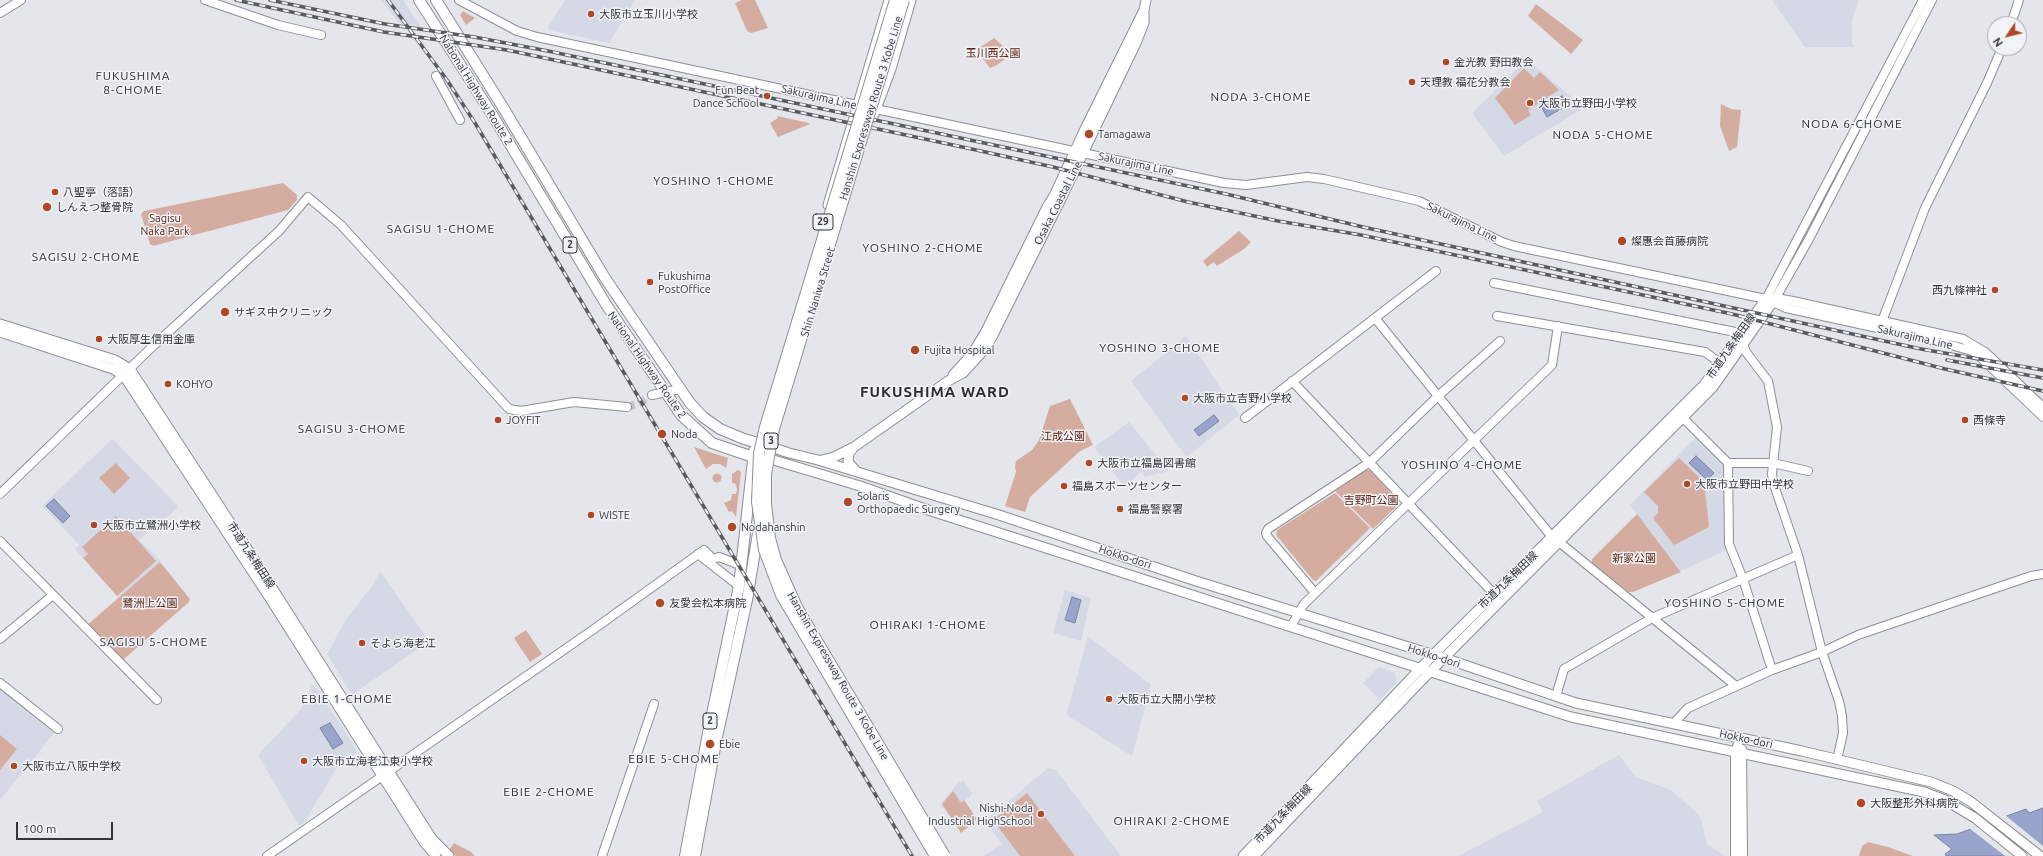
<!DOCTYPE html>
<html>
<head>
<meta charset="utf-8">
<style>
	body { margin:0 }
	#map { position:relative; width:2043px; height:856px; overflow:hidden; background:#e4e6eb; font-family:Ubuntu,sans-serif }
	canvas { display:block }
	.north { position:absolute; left:1987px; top:16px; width:40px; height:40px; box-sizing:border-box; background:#f1f3f9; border:1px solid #a6a7ac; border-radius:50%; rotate:235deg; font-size:11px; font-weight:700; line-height:16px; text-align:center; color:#353638 }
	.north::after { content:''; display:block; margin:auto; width:14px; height:18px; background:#b04825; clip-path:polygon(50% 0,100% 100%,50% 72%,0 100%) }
	.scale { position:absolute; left:16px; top:822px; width:97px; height:18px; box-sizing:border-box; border:2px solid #353638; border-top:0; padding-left:5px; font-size:12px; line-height:14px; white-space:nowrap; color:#353638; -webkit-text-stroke:3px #f1f3f9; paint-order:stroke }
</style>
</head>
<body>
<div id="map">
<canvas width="2043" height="856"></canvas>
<div class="north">N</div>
<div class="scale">100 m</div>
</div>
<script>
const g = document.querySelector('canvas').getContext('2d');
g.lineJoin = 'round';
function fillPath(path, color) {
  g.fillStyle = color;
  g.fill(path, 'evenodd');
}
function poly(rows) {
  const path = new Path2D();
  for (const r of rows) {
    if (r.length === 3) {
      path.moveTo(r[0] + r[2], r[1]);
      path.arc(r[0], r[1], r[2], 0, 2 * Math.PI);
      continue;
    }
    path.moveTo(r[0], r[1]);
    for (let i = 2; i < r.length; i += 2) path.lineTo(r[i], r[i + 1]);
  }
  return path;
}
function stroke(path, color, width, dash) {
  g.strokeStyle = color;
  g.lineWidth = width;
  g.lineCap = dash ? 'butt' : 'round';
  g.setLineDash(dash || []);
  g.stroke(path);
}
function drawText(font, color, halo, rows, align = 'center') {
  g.font = font + ' Ubuntu,"Noto Sans JP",sans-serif';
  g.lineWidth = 3;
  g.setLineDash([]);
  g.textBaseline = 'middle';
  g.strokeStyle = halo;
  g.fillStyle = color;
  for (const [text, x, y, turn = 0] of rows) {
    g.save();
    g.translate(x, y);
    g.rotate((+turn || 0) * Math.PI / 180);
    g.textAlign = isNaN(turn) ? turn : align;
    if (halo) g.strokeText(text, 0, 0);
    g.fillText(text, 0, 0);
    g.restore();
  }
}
const built = poly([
	[381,0,403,0,421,27,399,23],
	[565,0,635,0,609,43,549,30,548,27],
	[1772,0,1859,0,1852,20,1852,43,1854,47,1805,47],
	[1527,59,1584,108,1504,156,1472,113],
	[1186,336,1239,415,1188,456,1185,455,1131,381],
	[1129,422,1169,471,1145,477,1141,472,1125,488,1094,447],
	[1696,437,1723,463,1727,550,1681,571,1630,505],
	[111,440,114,440,177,505,177,509,139,540,161,561,119,598,75,549,79,545,42,506],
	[380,571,429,641,352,695,327,654,347,618,373,585],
	[1065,590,1091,598,1081,641,1053,633],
	[1088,636,1151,685,1132,756,1068,716,1067,712],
	[1379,667,1395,673,1397,682,1380,700,1363,683],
	[312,685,316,686,357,751,356,754,338,766,304,823,299,826,258,755,302,708],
	[0,688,55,732,0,800],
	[1619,755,1636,777,1671,790,1700,816,1707,844,1725,856,1458,856,1543,812,1537,801],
	[1048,768,1056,770,1121,856,983,856,1002,844,985,821],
	[963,780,973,794,948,814,941,804,957,784]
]);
const green = poly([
	[742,0,755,0,768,28,751,33,747,31,735,3],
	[1536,4,1583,40,1571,54,1528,16],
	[463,11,475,18,466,25,460,15],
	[994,38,1010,52,1009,56,997,65,990,68,976,50],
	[1524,68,1534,78,1540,72,1559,90,1528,110,1531,115,1515,125,1495,98],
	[1721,104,1731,109,1741,110,1737,147,1729,151,1720,126],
	[777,116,809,123,810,124,778,137,770,123,778,118],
	[283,183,297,195,297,200,288,210,153,246,150,244,141,214,144,211],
	[1239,231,1251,242,1244,249,1217,266,1214,262,1207,267,1203,261],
	[1070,399,1093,445,1080,451,1030,497,1025,512,1005,506,1016,472,1015,467,1016,461,1032,450,1039,440,1050,406],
	[694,447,728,458,726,468,720,464,713,464,706,469],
	[1679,458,1704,482,1709,527,1674,545,1653,518,1658,513,1658,506,1644,492],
	[116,463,130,478,114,494,99,478],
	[738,470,741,472,736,517,732,511,729,512,724,503,731,500,732,494,736,494,737,490,736,484,732,483,732,474],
	[1365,470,1370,470,1398,501,1398,505,1373,529,1335,491],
	[717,478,4.5],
	[1335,493,1370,528,1316,581,1313,580,1276,535,1277,530],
	[1637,514,1681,572,1633,592,1629,592,1592,563,1592,559],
	[116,516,156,561,117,596,83,558,88,554,82,547],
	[160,562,190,599,189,602,124,659,120,658,87,625],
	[526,630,542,654,530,662,514,638],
	[0,735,17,749,0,770],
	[953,791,961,803,964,800,977,819,961,833,942,804],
	[1027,793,1075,856,1020,856,993,820],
	[1868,842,1888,847,1913,856,1859,856,1862,846],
	[454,843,471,852,475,856,456,856,449,850]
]);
const water = poly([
	[1562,96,1567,105,1547,117,1542,108,1562,96],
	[1214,415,1219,421,1199,436,1194,430,1214,415],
	[1696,456,1714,473,1707,480,1689,463,1696,456],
	[54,499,70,516,63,523,46,506,54,499],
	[1072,597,1081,600,1075,623,1065,620,1072,597],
	[330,723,343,743,333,749,320,728,330,723],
	[2043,808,2043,856,1946,856,1945,854,1952,849,1934,835,1957,834,2026,809,2029,813,2043,808]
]);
const pier = poly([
	[2005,815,2043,846,2043,856,2005,856,1969,828]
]);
const secondaryTunnel = poly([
	[627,407,638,404,652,395]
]);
const secondary = poly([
	[205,0,278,25,321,35],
	[459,0,517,31,537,37,1224,183,1246,185,1307,177,1324,179,1419,201,1502,242,1514,246,1766,299,1776,298,1793,301,1963,339,1985,352,2043,407],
	[0,13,21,0],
	[2011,24,2019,0],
	[436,76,460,120],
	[1494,283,1740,333],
	[1766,299,1923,0],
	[1768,300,1786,308,1937,341,1972,351,1978,355,2043,417],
	[1774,301,1809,239,1932,0],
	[1497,316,1705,352,1720,363],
	[1375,318,1552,537],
	[1881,324,1925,208,1987,83,2002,48],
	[1743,344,1746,352,1768,381,1777,427,1772,474,1773,482,1798,555,1822,652,1839,701,1842,716,1843,733,1837,760],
	[1292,381,1498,598],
	[652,395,680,389],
	[1245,418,1436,271],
	[1683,418,1728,463,1729,544,1743,579,1772,670],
	[1728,463,1773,463,1808,471],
	[0,494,152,347,279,231,308,197,341,225,509,409,521,411,574,402,627,407],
	[0,541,157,700],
	[1559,542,1736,686],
	[698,554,739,586],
	[1315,593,1267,536,1266,533,1268,529,1370,462,1438,396,1500,341],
	[1291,626,1304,604,1552,365,1558,326],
	[0,639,53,595],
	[0,683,58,729],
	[1556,696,1564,669,1652,618,1798,555],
	[1674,723,1688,708,1772,670,1822,652,1858,635,2031,576,2043,574],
	[1742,749,1743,856],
	[267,856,594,629,704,550,713,559,719,557,740,565],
	[602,856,654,704],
	[1735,856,1735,752,1740,738]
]);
const primary = poly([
	[873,117,891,69,911,0],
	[828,205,889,0],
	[0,324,115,360,130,369,250,553,432,839,449,856],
	[0,332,113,369,124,376,273,603,424,842,436,856],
	[953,375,972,354,985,333,1047,207,1054,196,1085,129,1144,10],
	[772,440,771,447,789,453,818,460,999,515,1196,581,1444,658,1576,703,1802,751,1931,782,1953,791,1970,801,2040,856],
	[854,447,849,453,848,462,856,471],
	[767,458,860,486,928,510,1571,717,1924,792,1945,800,1975,818,2022,856],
	[822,460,834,457,854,447,948,381,963,373,983,351,992,337,1060,201,1136,43,1144,23,1144,10,1146,0],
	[1243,856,1433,655,1704,385,1766,299],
	[1254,856,1422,680,1713,387,1772,303]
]);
const highway = poly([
	[419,0,493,116,607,306,681,415,712,443,753,457,767,458],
	[436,0,504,109,605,278,690,403,703,417,720,429,744,439,768,446],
	[685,856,708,733,739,586,754,451],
	[695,856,717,737,747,600,759,527]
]);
const rail = poly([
	[236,0,384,32,507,50,967,148,1053,167,1188,202,1278,221,1361,235,1732,314,1945,369,2043,391],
	[270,0,385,24,474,37,548,51,1226,194,1363,227,1921,349,2043,370],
	[388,0,447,80,475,123,912,856],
	[1947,360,2043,378]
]);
const highwayBridge = poly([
	[895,0,765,427,759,453,757,502,764,550,781,595,935,856],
	[904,0,774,429,766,474,766,504,770,538,776,560,797,607,945,856]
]);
const markers = [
	[591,14,4,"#b04825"],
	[1446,62,4,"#b04825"],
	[1412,82,4,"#b04825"],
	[767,96,4,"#b04825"],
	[1530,103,4,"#b04825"],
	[1089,134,5,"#b04825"],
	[55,192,4,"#b04825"],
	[47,207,5,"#b04825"],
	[1622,241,5,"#b04825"],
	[650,282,4,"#b04825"],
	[1995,290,4,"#b04825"],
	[225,312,5,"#b04825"],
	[99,339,4,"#b04825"],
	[915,350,5,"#b04825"],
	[168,384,4,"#b04825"],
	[1185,398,4,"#b04825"],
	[498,420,4,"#b04825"],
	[1965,420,4,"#b04825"],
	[662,434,5,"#b04825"],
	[1089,463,4,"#b04825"],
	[1687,484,4,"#b04825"],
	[1064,486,4,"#b04825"],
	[848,502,5,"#b04825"],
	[1120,509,4,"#b04825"],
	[591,515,4,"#b04825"],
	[94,525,4,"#b04825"],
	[732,527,5,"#b04825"],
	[660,603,5,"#b04825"],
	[362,643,4,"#b04825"],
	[1109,699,4,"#b04825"],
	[710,744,5,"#b04825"],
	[304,761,4,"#b04825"],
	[14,766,4,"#b04825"],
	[1861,803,5,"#b04825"],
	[1041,814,4,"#b04825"]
];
const shields = [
	[823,222,20],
	[570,245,14],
	[771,441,14],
	[710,721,14]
];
const shieldNames = [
	["29",823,222],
	["2",570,245],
	["3",771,441],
	["2",710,721]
];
const poiNames = [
	["大阪市立玉川小学校",599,14],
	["金光教 野田教会",1454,62],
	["天理教 福花分教会",1420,82],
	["Fun Beat",759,90,"right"],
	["Dance School",759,103,"right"],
	["大阪市立野田小学校",1538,103],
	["Tamagawa",1098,134],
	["八聖亭（落語）",63,192],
	["しんえつ整骨院",56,207],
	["燦惠会首藤病院",1631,241],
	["Fukushima",658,276],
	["PostOffice",658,289],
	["西九條神社",1987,290,"right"],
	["サギス中クリニック",234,312],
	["大阪厚生信用金庫",107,339],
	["Fujita Hospital",924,350],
	["KOHYO",176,384],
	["大阪市立吉野小学校",1193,398],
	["JOYFIT",506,420],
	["西條寺",1973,420],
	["Noda",671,434],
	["大阪市立福島図書館",1097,463],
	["大阪市立野田中学校",1695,484],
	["福島スポーツセンター",1072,486],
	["Solaris",857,496],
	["Orthopaedic Surgery",857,509],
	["福島警察署",1128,509],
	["WISTE",599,515],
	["大阪市立鷺洲小学校",102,525],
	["Nodahanshin",741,527],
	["友愛会松本病院",669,603],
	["そよら海老江",370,643],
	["大阪市立大開小学校",1117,699],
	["Ebie",719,744],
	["大阪市立海老江東小学校",312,761],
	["大阪市立八阪中学校",22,766],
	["大阪整形外科病院",1870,803],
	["Nishi-Noda",1033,808,"right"],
	["Industrial HighSchool",1033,821,"right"]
];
const parkNames = [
	["玉川西公園",993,53],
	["Sagisu",165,218],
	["Naka Park",165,231],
	["江成公園",1063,436],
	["吉野町公園",1371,500],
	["新家公園",1634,558],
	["鷺洲上公園",150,603]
];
const streetNames = [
	["National Highway Route 2",476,90,58],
	["Sakurajima Line",819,97,13],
	["Hanshin Expressway Route 3 Kobe Line",871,108,-73],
	["Sakurajima Line",1136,164,12],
	["Osaka Coastal Line",1058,203,-63],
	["Sakurajima Line",1462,222,26],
	["Shin Naniwa Street",818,292,-73],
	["Sakurajima Line",1915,337,13],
	["市道九条梅田線",1731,346,-55],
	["National Highway Route 2",647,365,55],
	["市道九条梅田線",251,555,57],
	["Hokko-dori",1125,557,18],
	["市道九条梅田線",1508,580,-44],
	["Hokko-dori",1434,656,18],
	["Hanshin Expressway Route 3 Kobe Line",838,676,60],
	["Hokko-dori",1746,739,12],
	["市道九条梅田線",1283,814,-46]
];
const neighbourhoodNames = [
	["FUKUSHIMA",133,76],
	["8-CHOME",133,90],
	["NODA 3-CHOME",1261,97],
	["NODA 6-CHOME",1852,124],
	["NODA 5-CHOME",1603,135],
	["YOSHINO 1-CHOME",714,181],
	["SAGISU 1-CHOME",441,229],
	["YOSHINO 2-CHOME",923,248],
	["SAGISU 2-CHOME",86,257],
	["YOSHINO 3-CHOME",1160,348],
	["SAGISU 3-CHOME",352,429],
	["YOSHINO 4-CHOME",1462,465],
	["YOSHINO 5-CHOME",1725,603],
	["OHIRAKI 1-CHOME",928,625],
	["SAGISU 5-CHOME",154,642],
	["EBIE 1-CHOME",347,699],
	["EBIE 5-CHOME",674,759],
	["EBIE 2-CHOME",549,792],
	["OHIRAKI 2-CHOME",1172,821]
];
const districtNames = [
	["FUKUSHIMA WARD",935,392]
];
fillPath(built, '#d5d9e6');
fillPath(green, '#d5ada0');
fillPath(water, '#98a4cc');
stroke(water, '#7a83a0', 1);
fillPath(pier, '#e4e6eb');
stroke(secondaryTunnel, '#c1c3c7', 8, [8, 4]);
stroke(secondary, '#8d8f94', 10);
stroke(primary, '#8d8f94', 11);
stroke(highway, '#8d8f94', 12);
stroke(secondary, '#fff', 8);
stroke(primary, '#fff', 9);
stroke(highway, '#fff', 10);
stroke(rail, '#595a5d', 3.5);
stroke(rail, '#f1f3f9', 2, [6]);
stroke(highwayBridge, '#8d8f94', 12, []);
stroke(highwayBridge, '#fff', 10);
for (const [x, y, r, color] of markers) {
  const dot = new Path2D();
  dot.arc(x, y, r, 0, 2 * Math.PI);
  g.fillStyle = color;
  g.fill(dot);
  stroke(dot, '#f1f3f9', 1.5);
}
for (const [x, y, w] of shields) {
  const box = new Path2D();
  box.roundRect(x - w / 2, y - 8, w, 16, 3);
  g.fillStyle = '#f1f3f9';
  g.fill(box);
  stroke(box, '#353638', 1);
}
drawText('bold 10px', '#353638', null, shieldNames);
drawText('11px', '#353638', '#f1f3f9', poiNames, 'left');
drawText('11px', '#5b210d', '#f1f3f9', parkNames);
drawText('11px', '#353638', '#f1f3f9', streetNames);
g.letterSpacing = '1px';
drawText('12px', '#2b2d31', '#f1f3f9', neighbourhoodNames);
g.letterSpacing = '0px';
g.letterSpacing = '1px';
drawText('bold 15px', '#2b2d31', '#f1f3f9', districtNames);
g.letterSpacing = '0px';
</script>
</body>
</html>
